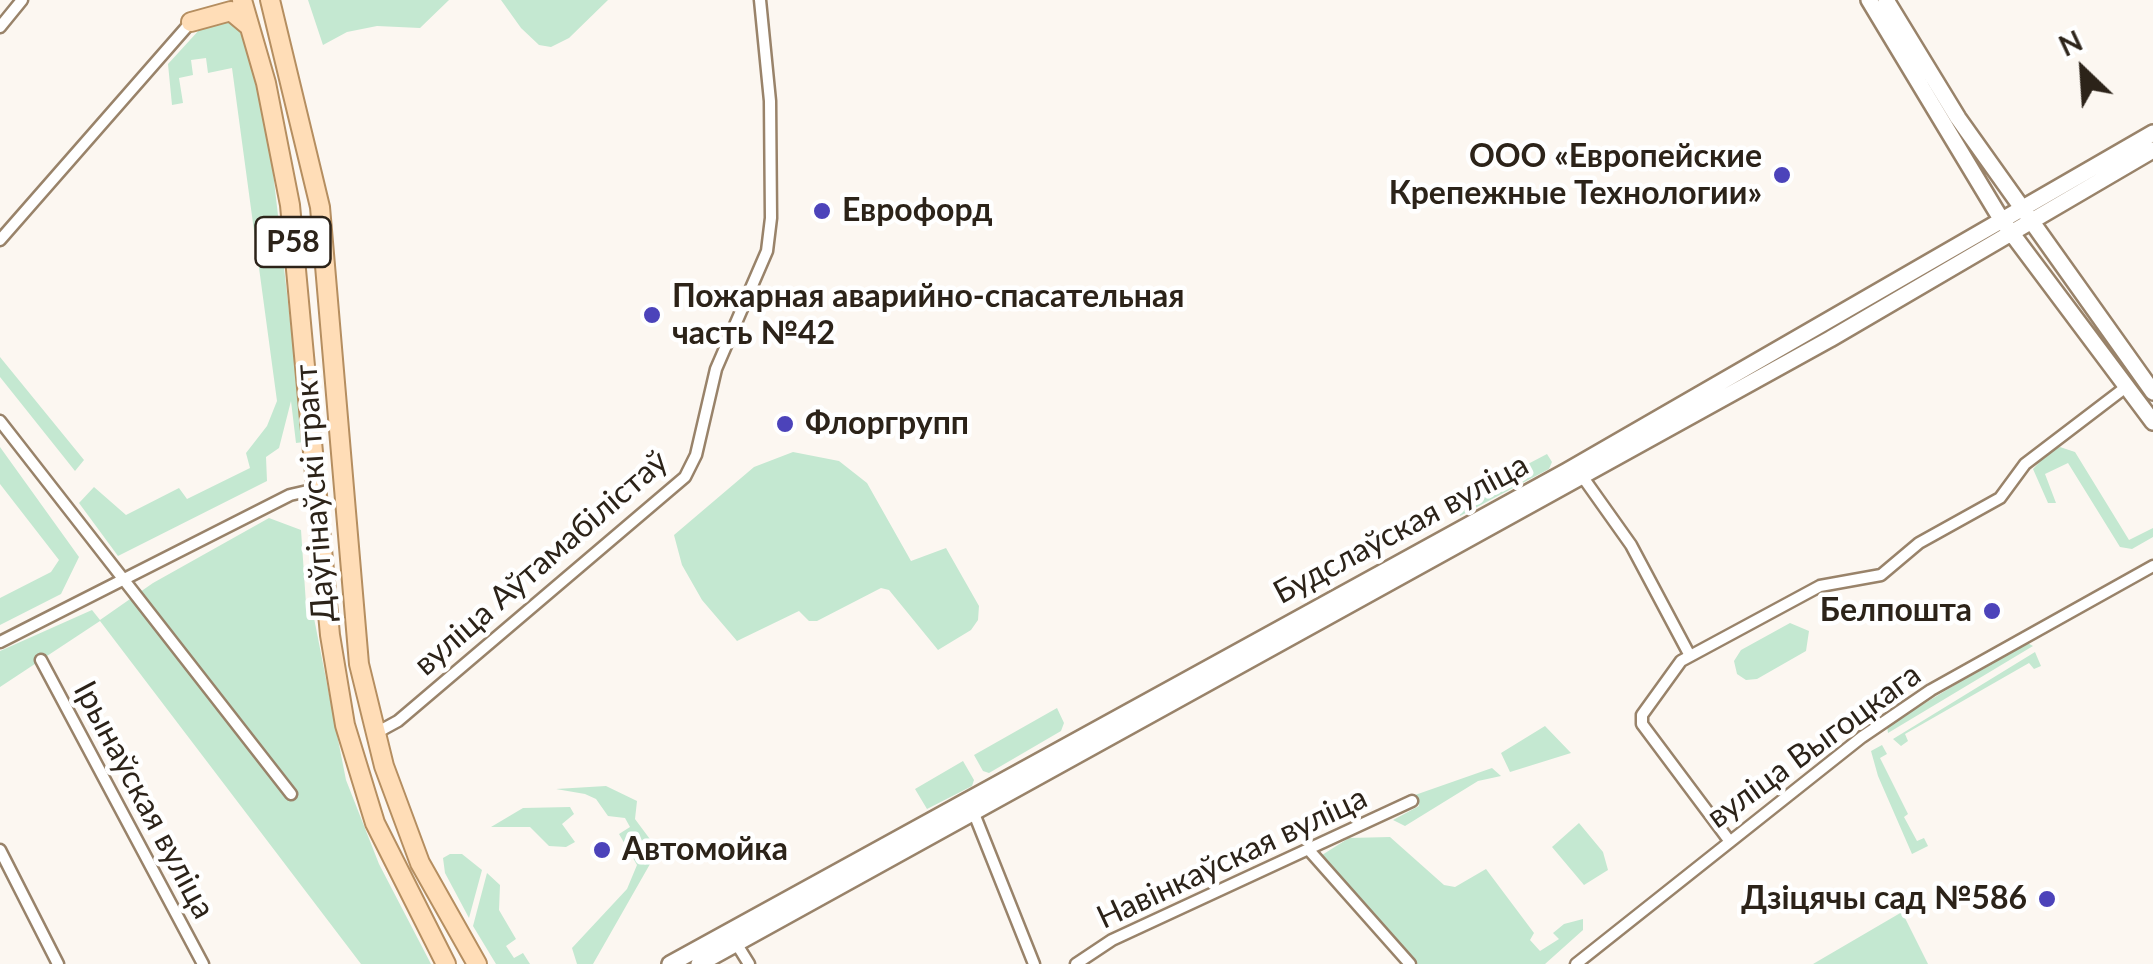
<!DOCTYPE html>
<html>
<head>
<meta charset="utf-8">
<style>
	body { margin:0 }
	#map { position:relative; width:2153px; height:964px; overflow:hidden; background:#fcf7f1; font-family:Lato,sans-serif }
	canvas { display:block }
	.north { position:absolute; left:2033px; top:20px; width:100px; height:100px; -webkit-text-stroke:8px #fff; paint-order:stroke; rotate:335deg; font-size:28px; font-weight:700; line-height:40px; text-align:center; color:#2c2319 }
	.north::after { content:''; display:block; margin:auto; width:35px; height:45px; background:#2c2319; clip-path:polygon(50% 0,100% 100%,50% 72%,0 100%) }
</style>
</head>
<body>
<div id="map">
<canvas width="2153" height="964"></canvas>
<div class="north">N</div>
</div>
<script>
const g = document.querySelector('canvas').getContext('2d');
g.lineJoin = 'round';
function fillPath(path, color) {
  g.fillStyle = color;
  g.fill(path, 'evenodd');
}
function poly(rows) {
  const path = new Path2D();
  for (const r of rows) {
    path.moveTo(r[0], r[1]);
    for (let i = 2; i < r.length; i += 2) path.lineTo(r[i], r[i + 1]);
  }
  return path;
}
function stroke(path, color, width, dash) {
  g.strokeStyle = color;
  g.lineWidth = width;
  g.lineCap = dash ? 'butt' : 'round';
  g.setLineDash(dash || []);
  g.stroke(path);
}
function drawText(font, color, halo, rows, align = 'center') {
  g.font = font + ' Lato,sans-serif';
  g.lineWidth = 9;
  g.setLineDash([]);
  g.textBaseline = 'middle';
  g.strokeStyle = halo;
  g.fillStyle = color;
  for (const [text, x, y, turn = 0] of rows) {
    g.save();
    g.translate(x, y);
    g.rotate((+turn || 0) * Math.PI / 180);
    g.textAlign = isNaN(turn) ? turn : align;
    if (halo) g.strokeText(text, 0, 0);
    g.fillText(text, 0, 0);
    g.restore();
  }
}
const green = poly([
	[308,0,449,0,420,28,377,26,347,32,323,45],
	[501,0,608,0,569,38,551,47,539,45,521,28],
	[211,17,239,22,257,86,273,172,304,442,296,443,291,401,279,448,266,457,267,481,118,556,79,503,94,487,126,515,179,488,187,499,250,468,246,453,267,426,277,401,232,68,208,73,206,58,191,60,193,75,179,78,183,103,172,105,168,64],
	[0,357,84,460,75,471,0,377],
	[0,447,79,557,61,594,0,625,0,598,51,572,59,560,0,484],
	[2060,447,2075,452,2129,540,2153,528,2153,537,2132,549,2120,547,2068,463,2045,474,2056,503,2048,503,2033,469,2049,452],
	[793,452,839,461,867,483,911,561,946,548,979,606,978,620,971,630,938,650,889,590,881,588,817,621,809,621,799,611,737,641,702,600,682,565,674,535,754,467],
	[1547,454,1552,462,1549,469,1460,516,1456,508,1461,499],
	[269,518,301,530,306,604,313,613,346,780,379,864,431,964,361,964,100,621,0,687,0,651,92,610,100,620,153,583],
	[1790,623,1809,631,1806,651,1757,679,1746,680,1737,674,1734,661,1741,650],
	[2026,642,2033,646,1888,733,1887,726],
	[2035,652,2041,666,2034,669,2029,663,1905,734,1908,741,1901,746,1893,739],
	[1057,708,1064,723,1061,731,989,773,983,771,974,755],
	[1545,726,1571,753,1510,772,1501,753],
	[1882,745,1887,754,1880,758,1908,814,1904,817,1917,841,1924,838,1928,846,1912,854,1878,776,1871,751],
	[963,761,974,780,972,786,927,809,915,789],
	[1492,768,1501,776,1478,781,1405,826,1393,820,1419,806,1415,795],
	[606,786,637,801,635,819,658,850,593,964,577,964,572,948,627,889,637,865,619,834,630,827,625,818,608,816,596,799,585,794,556,789],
	[570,807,574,814,562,824,575,842,566,847,549,846,530,827,491,827,523,808],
	[1579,823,1603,852,1608,870,1584,885,1552,847],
	[1390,837,1444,885,1455,887,1486,869,1534,933,1530,940,1540,951,1559,939,1553,933,1564,924,1583,919,1583,930,1545,964,1418,964,1322,855,1349,838],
	[450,854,462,854,482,870,469,918,445,873,443,858],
	[487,873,500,885,499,910,516,939,506,946,514,958,523,953,530,964,496,964,473,926],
	[1902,912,1928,964,1813,964]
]);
const street = poly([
	[0,27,22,0],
	[0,240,191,22],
	[0,421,291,794],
	[1582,476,1631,545,1689,654],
	[0,642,290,495,316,489],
	[41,660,203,964],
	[376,733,398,721,685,477,696,455,716,369,767,251,771,218,770,101,760,0],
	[973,811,1034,964],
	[1728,839,1642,724,1642,715,1681,661,1820,586,1881,575,1919,543,2000,498,2025,464,2126,387],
	[1308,849,1410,964],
	[0,850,58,964],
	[736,943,749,964],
	[1076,964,1112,940,1412,801],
	[1576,964,1862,737,1931,690,2153,566]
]);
const secondary = poly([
	[1869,0,2001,219,2153,422],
	[1886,0,1958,118,2153,392],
	[670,964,1567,471,2153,133],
	[699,964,1830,339,2153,150]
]);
const primary = poly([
	[242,0,266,83,290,205,330,635,345,725,375,823,446,964],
	[270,0,320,207,359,664,384,766,420,863,477,964],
	[191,22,231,11,249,26]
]);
const markers = [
	[1782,175,10,"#4c43ba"],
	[822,211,10,"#4c43ba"],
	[652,315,10,"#4c43ba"],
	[785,424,10,"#4c43ba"],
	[1992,611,10,"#4c43ba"],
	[602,850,10,"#4c43ba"],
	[2047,899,10,"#4c43ba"]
];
const shields = [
	[293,242,75]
];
const shieldNames = [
	["Р58",293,242]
];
const poiNames = [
	["ООО «Европейские",1762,157,"right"],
	["Крепежные Технологии»",1762,194,"right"],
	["Еврофорд",842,211],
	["Пожарная аварийно-спасательная",672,297],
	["часть №42",672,334],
	["Флоргрупп",805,424],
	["Белпошта",1972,611,"right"],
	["Автомойка",622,850],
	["Дзіцячы сад №586",2027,899,"right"]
];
const streetNames = [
	["Даўгінаўскі тракт",315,493,-94],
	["Будслаўская вуліца",1401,529,-28],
	["вуліца Аўтамабілістаў",541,563,-41],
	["вуліца Выгоцкага",1814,746,-36],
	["Ірынаўская вуліца",144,800,62],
	["Навінкаўская вуліца",1232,858,-25]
];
fillPath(green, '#c4e8d1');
stroke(street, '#99836a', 15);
stroke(secondary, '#99836a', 20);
stroke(primary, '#b58e60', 22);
stroke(street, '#fff', 10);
stroke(secondary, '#fff', 15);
stroke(primary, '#ffddb7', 18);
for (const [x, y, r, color] of markers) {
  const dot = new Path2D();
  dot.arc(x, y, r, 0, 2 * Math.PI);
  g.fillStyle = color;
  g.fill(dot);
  stroke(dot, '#fff', 4);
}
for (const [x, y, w] of shields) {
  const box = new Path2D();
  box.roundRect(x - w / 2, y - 25, w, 50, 8);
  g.fillStyle = '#fff';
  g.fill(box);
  stroke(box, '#2c2319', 2.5);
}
drawText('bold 30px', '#2c2319', null, shieldNames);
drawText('bold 32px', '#2c2319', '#fff', poiNames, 'left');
drawText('32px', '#2c2319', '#fff', streetNames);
</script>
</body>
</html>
